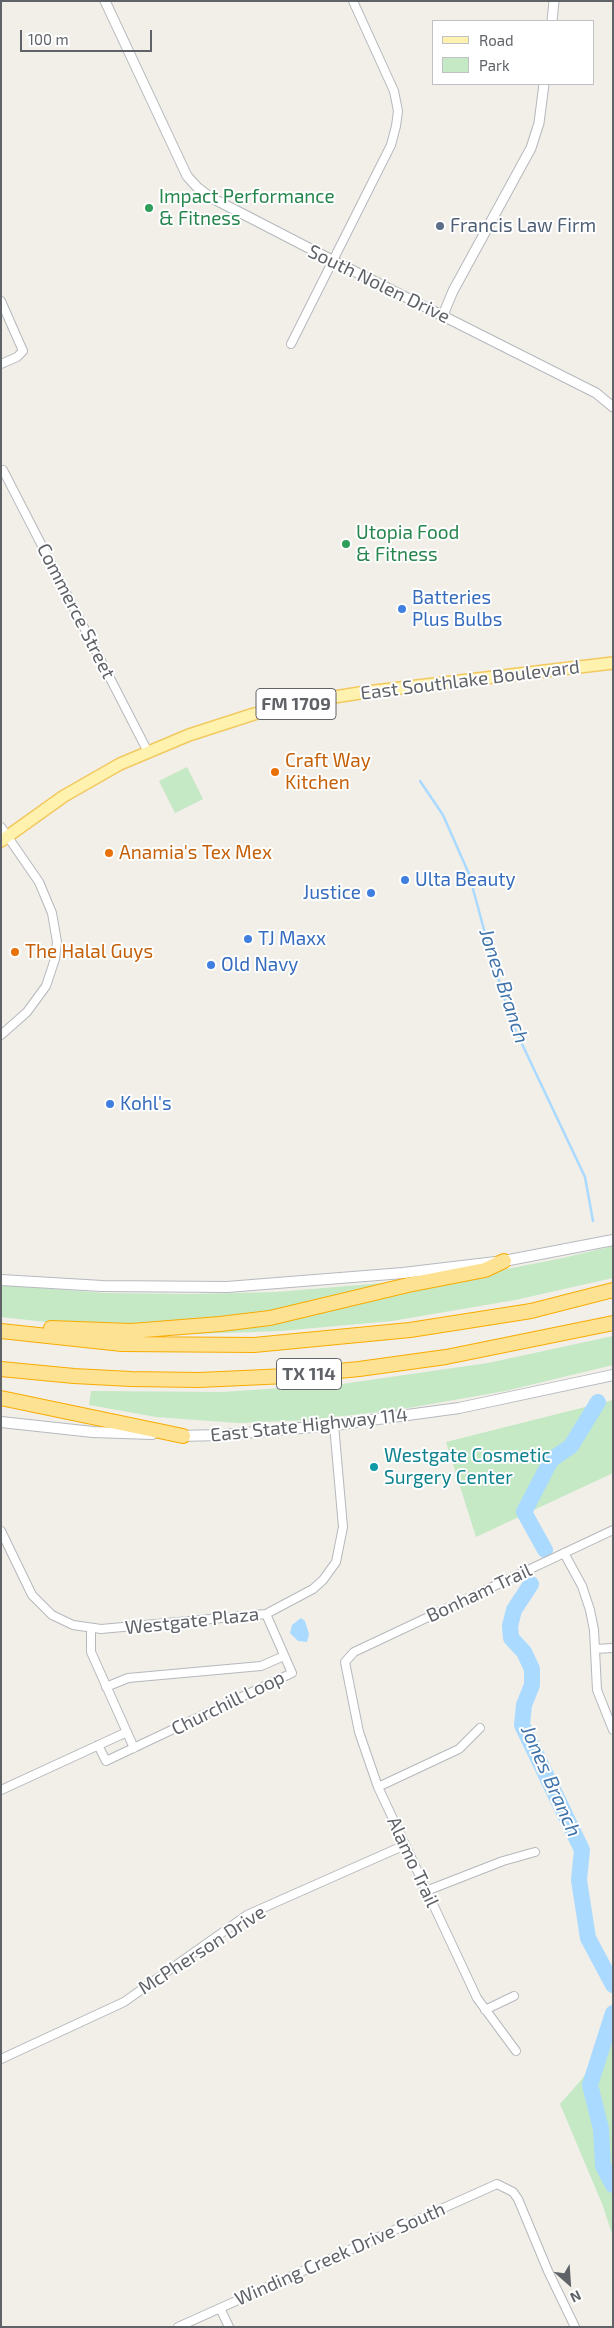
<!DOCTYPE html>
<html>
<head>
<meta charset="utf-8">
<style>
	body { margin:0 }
	#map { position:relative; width:614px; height:2328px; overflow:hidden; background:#f1efe8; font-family:"Exo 2",sans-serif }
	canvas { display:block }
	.frame { position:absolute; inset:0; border:2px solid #5f6368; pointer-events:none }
	.legend { position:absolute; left:432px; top:20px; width:162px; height:65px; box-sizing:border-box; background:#fff; border:1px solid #bfc1c3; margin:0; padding:6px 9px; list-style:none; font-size:15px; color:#5f6368 }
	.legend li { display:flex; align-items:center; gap:10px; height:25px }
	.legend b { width:25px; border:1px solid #bfc1c3 }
	.north { position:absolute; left:544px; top:2258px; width:50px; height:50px; -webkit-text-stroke:4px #fff; paint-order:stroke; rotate:154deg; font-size:14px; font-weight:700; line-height:20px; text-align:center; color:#5f6368 }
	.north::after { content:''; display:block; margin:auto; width:18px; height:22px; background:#5f6368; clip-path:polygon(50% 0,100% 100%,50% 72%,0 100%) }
	.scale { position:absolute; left:20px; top:30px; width:132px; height:22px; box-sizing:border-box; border:2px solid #5f6368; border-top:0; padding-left:6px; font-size:15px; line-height:18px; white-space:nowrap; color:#5f6368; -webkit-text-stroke:4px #fff; paint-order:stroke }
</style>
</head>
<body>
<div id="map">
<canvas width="614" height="2328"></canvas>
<div class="frame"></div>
<ul class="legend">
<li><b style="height:6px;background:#fff2af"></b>Road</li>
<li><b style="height:14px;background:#c5e8c5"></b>Park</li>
</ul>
<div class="north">N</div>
<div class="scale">100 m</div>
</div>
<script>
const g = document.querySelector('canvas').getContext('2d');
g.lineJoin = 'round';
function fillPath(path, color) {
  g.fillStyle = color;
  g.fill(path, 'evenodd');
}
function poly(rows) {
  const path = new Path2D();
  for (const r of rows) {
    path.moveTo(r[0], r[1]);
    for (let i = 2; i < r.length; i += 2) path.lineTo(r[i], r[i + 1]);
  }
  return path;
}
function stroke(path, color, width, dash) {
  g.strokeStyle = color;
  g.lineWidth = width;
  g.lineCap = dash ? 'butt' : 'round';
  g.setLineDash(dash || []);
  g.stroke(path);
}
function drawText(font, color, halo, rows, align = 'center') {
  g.font = font + ' "Exo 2",sans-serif';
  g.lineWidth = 4;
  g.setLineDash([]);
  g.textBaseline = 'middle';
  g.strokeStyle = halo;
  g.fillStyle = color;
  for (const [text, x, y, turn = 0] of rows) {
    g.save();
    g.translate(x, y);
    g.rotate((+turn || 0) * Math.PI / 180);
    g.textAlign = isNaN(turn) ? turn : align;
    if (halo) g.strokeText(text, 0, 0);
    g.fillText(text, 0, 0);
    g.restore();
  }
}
const green = poly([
	[187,767,203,799,175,813,159,781],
	[613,1246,613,1278,515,1300,392,1321,281,1331,194,1334,193,1330,563,1258],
	[382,1283,383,1286,279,1310,162,1324,65,1324,1,1317,1,1285,105,1293,191,1294,277,1292],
	[613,1336,613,1365,505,1391,397,1410,308,1420,238,1423,156,1417,89,1405,91,1391,222,1392,342,1384,488,1363],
	[613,1400,613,1473,476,1537,446,1442],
	[613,2029,613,2237,603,2206,560,2104,582,2079]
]);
const water = poly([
	[301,1618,305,1621,309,1634,307,1642,298,1641,290,1633,292,1625]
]);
const stream = poly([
	[420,781,443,815,469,874,490,952,513,1025,585,1177,593,1221]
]);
const river = poly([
	[545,1550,524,1512,551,1460,571,1446,598,1402],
	[531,1584,514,1610,510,1626,511,1638,524,1652,532,1669,532,1685,524,1705,522,1725,582,1850,579,1880,588,1938,613,1985],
	[613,2013,590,2085,601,2129,603,2166,613,2185]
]);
const minor = poly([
	[1,301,23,351,17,357,1,364],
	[291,344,391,145,396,126,398,111,394,91,353,1],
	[3,470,148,752],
	[1,827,39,882,52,913,57,942,55,959,46,986,27,1012,1,1035],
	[1,1531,32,1595,52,1615,73,1625,101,1629,266,1614,313,1589,323,1580,336,1562,343,1527,334,1425],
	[564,1553,582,1586,590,1610,594,1630,597,1690,613,1730],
	[91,1629,91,1652,134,1748],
	[595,1649,613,1648],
	[106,1687,128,1678,261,1666,284,1656],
	[98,1745,106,1761,292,1673,266,1614],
	[378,1787,459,1749,480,1728],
	[1,1790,127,1732],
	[426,1891,503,1861,535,1852],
	[485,2010,514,1996],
	[516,2051,477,1998,378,1787,359,1732,345,1662,354,1652,613,1530],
	[1,2059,124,2002,247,1915,405,1845],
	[220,2308,229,2327],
	[178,2327,497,2184,513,2192,518,2199,548,2271,575,2327]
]);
const tertiary = poly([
	[105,1,187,176,197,187,210,197,332,260,596,393,613,407],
	[552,21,554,1],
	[443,315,453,291,531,148,539,123,544,84]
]);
const secondary = poly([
	[1,1280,102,1286,227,1287,403,1273,504,1261,613,1240],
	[1,1422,93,1432,152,1434],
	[177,1436,223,1435,334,1425,459,1408,613,1375]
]);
const primary = poly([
	[1,841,64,796,120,764,189,735,254,714,309,701,366,692,613,663]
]);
const motorway = poly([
	[51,1328,131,1331,220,1324,270,1318,408,1285,485,1270,504,1261],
	[1,1331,122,1344,254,1345,410,1330,531,1311,613,1290],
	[1,1369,74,1376,131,1379,199,1380,287,1376,359,1369,446,1357,613,1323],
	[1,1398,183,1436]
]);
const markers = [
	[149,208,5,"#2e9e5b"],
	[440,226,5,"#5c6f8a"],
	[346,544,5,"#2e9e5b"],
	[402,609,5,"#3f7fe0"],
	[275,772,5,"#e8710a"],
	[109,853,5,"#e8710a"],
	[405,880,5,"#3f7fe0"],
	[371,893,5,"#3f7fe0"],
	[248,939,5,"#3f7fe0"],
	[15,952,5,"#e8710a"],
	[211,965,5,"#3f7fe0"],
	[110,1104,5,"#3f7fe0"],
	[374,1467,5,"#0f9aa8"]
];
const shields = [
	[296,704,80],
	[309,1374,65]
];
const shieldNames = [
	["FM 1709",296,704],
	["TX 114",309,1374]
];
const leisureNames = [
	["Impact Performance",159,197],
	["& Fitness",159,219],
	["Utopia Food",356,533],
	["& Fitness",356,555]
];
const serviceNames = [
	["Francis Law Firm",450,226]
];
const streetNames = [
	["South Nolen Drive",379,284,26],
	["Commerce Street",76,611,63],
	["East Southlake Boulevard",470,680,-7],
	["East State Highway 114",309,1425,-6],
	["Bonham Trail",479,1593,-25],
	["Westgate Plaza",192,1621,-6],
	["Churchill Loop",228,1703,-26],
	["Alamo Trail",413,1862,65],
	["McPherson Drive",202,1950,-33],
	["Winding Creek Drive South",340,2254,-24]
];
const shopNames = [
	["Batteries",412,598],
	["Plus Bulbs",412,620],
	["Ulta Beauty",415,880],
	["Justice",361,893,"right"],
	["TJ Maxx",258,939],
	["Old Navy",221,965],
	["Kohl's",120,1104]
];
const foodNames = [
	["Craft Way",285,761],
	["Kitchen",285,783],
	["Anamia's Tex Mex",119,853],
	["The Halal Guys",25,952]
];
const cultureNames = [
	["Westgate Cosmetic",384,1456],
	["Surgery Center",384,1478]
];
const waterNames = [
	["Jones Branch",504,986,72],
	["Jones Branch",551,1781,66]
];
fillPath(green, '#c5e8c5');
fillPath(water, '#aadaff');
stroke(stream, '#aadaff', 2.5);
stroke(river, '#aadaff', 16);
stroke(minor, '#b5b8bc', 10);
stroke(tertiary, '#b5b8bc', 11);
stroke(secondary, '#b6babf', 12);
stroke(primary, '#f2c960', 14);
stroke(motorway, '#f9ab00', 16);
stroke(minor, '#fff', 8);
stroke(tertiary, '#fff', 9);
stroke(secondary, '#fff', 10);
stroke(primary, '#fff2af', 11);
stroke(motorway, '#fde293', 14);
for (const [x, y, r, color] of markers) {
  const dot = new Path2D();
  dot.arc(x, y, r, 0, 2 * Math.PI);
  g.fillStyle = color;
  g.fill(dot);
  stroke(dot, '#fff', 2);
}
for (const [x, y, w] of shields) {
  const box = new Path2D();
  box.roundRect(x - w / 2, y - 15.5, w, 31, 4);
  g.fillStyle = '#fff';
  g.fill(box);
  stroke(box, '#5f6368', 1);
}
drawText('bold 18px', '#5f6368', null, shieldNames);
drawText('19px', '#27864d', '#fff', leisureNames, 'left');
drawText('19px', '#4e5e75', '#fff', serviceNames, 'left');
drawText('19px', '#5f6368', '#fff', streetNames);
drawText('19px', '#366cbe', '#fff', shopNames, 'left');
drawText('19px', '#c56008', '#fff', foodNames, 'left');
drawText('19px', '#0d838f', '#fff', cultureNames, 'left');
drawText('italic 20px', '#4174aa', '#fff', waterNames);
</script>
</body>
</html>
